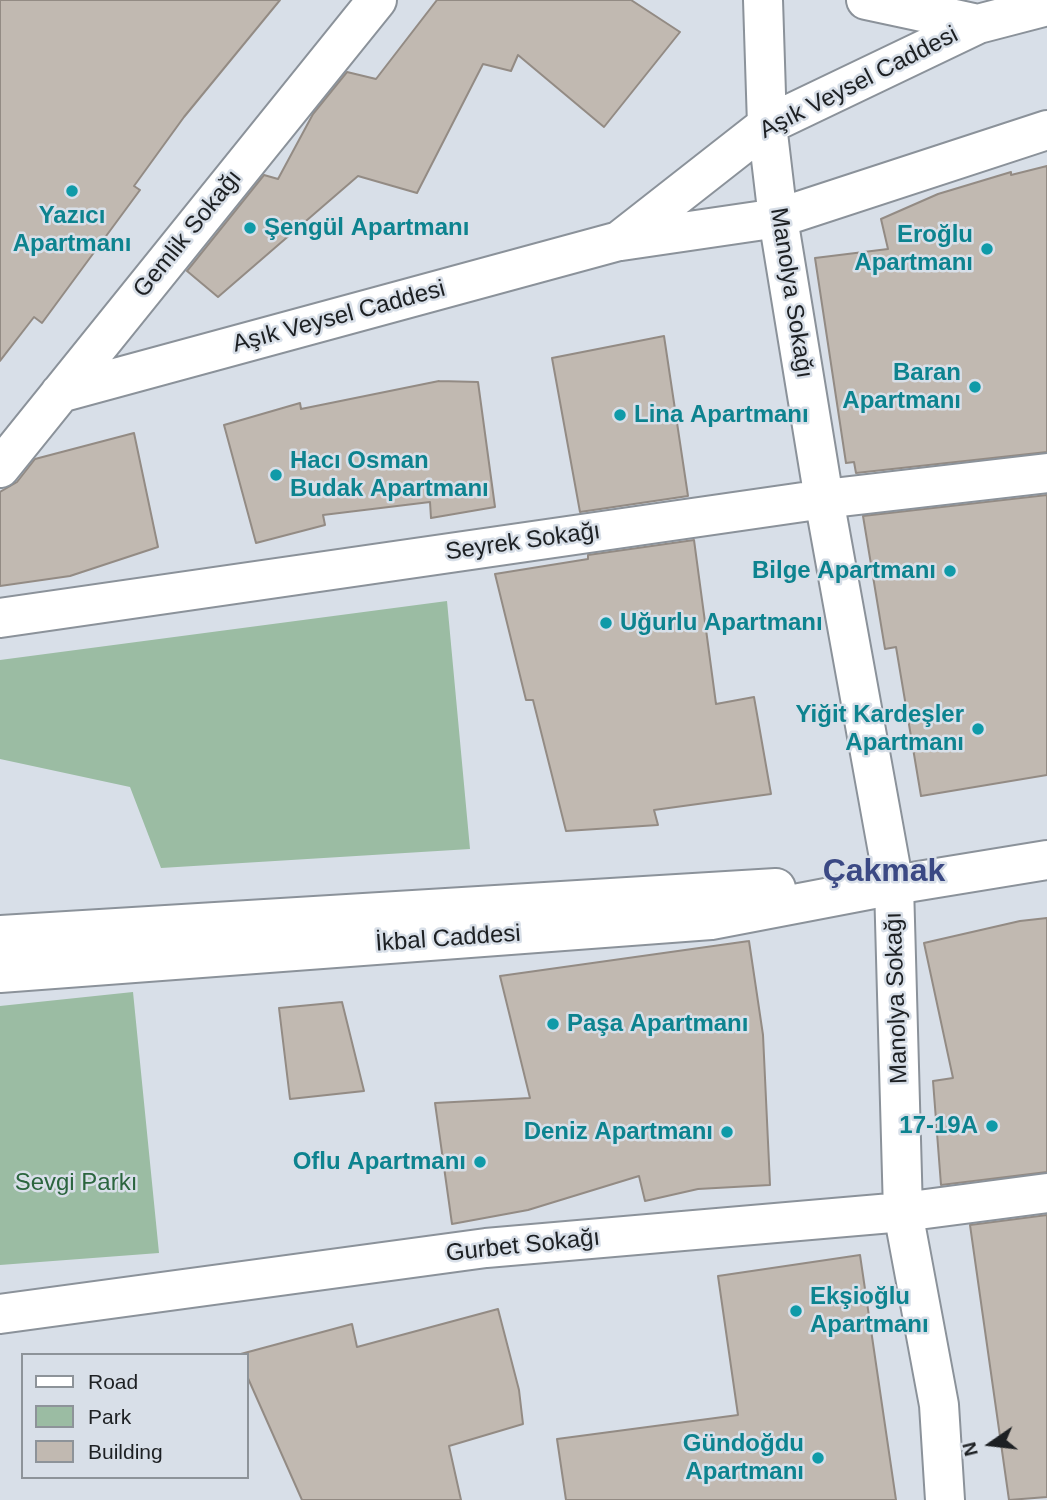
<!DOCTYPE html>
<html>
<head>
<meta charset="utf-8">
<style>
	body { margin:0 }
	#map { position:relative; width:1047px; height:1500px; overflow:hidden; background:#d8dfe8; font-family:Arial,sans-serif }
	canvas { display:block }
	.legend { position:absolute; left:21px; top:1353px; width:228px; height:126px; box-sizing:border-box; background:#d8dfe8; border:2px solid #8d9399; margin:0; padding:9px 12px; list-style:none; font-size:21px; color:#1d2023 }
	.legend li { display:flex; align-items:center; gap:14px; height:35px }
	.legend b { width:35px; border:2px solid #8d9399 }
	.north { position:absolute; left:956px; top:1409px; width:70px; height:70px; -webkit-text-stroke:5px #d8dfe8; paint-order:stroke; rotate:256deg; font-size:19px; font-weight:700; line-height:28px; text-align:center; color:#1d2023 }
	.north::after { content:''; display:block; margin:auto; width:24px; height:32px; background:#1d2023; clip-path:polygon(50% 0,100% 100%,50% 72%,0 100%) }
</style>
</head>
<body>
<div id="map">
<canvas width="1047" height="1500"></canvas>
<ul class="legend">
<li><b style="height:9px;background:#fff"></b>Road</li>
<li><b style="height:19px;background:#9bbca3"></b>Park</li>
<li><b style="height:19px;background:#c1b9b1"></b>Building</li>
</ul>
<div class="north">N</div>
</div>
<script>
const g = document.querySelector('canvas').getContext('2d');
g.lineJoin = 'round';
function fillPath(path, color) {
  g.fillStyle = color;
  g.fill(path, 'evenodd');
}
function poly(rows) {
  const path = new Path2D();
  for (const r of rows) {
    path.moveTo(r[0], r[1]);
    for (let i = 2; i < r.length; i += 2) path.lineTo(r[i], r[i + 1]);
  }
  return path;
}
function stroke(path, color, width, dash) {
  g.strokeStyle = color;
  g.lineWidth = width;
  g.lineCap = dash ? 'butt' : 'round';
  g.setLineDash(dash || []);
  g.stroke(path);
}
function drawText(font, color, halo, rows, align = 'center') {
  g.font = font + ' Arial,sans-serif';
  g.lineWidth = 5;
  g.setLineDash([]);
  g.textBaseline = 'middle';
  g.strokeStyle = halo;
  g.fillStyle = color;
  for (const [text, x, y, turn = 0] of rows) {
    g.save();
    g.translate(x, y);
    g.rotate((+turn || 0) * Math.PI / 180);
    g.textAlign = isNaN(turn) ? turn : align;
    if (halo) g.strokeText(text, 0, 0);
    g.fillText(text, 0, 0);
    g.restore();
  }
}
const green = poly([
	[447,601,470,849,161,868,130,787,0,759,0,660],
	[133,992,159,1253,0,1265,0,1006]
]);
const building = poly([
	[0,0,280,0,184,117,134,186,140,190,42,323,34,317,0,361,0,0],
	[437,0,631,0,680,32,604,127,518,55,511,71,483,64,417,193,358,176,218,297,187,271,264,175,278,179,313,114,347,72,376,79,437,0],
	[1047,166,1047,452,856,473,854,462,846,463,815,258,888,249,881,219,938,194,1011,172,1011,175,1047,166],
	[664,336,688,496,580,512,552,358,664,336],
	[439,381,478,382,495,507,431,518,430,502,323,515,325,525,256,543,224,425,300,403,301,409,439,381],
	[134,433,158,547,70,576,0,586,0,492,17,482,35,459,134,433],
	[1047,495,1047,775,921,796,896,647,885,649,863,516,1047,495],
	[694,540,716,704,754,697,771,794,654,810,658,825,566,831,533,700,526,700,495,574,588,559,588,555,694,540],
	[1047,918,1047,1172,941,1185,933,1081,953,1078,924,943,1020,921,1047,918],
	[749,941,763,1035,770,1185,698,1189,645,1201,639,1176,528,1210,452,1224,435,1103,530,1098,500,976,749,941],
	[342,1002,364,1091,290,1099,279,1008,342,1002],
	[1047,1215,1047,1497,1009,1500,970,1225,1047,1215],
	[860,1255,896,1500,566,1500,557,1439,738,1415,718,1276,860,1255],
	[498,1309,519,1390,523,1424,449,1446,461,1500,302,1500,247,1376,247,1355,237,1355,352,1324,357,1347,498,1309]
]);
const minor = poly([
	[763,0,767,125,778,218,824,499,894,885,903,1212,939,1405,945,1500],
	[866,0,978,24],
	[621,241,778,218,1047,130],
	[60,393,619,241,767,125,978,24,1047,6],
	[0,468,377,0],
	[0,618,824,499,1047,473],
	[0,1314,486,1248,903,1212,1047,1193]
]);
const major = poly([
	[0,935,776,888],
	[0,973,711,920,894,885,1047,860]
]);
const markers = [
	[72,191,7,"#0f9aa8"],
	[250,228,7,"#0f9aa8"],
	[987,249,7,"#0f9aa8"],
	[975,387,7,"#0f9aa8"],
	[620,415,7,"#0f9aa8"],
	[276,475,7,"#0f9aa8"],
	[950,571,7,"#0f9aa8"],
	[606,623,7,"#0f9aa8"],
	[978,729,7,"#0f9aa8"],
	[553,1024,7,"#0f9aa8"],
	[992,1126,7,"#0f9aa8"],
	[727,1132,7,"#0f9aa8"],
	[480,1162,7,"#0f9aa8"],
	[796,1311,7,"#0f9aa8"],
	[818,1458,7,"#0f9aa8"]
];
const streetNames = [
	["Aşık Veysel Caddesi",859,83,-27],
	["Gemlik Sokağı",188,234,-51],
	["Manolya Sokağı",791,293,81],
	["Aşık Veysel Caddesi",339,317,-15],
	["Seyrek Sokağı",523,542,-8],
	["İkbal Caddesi",448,939,-4],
	["Manolya Sokağı",897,998,-92],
	["Gurbet Sokağı",523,1246,-6]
];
const cultureNames = [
	["Yazıcı",72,216,"center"],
	["Apartmanı",72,244,"center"],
	["Şengül Apartmanı",264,228,"left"],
	["Eroğlu",973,235],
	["Apartmanı",973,263],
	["Baran",961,373],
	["Apartmanı",961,401],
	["Lina Apartmanı",634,415,"left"],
	["Hacı Osman",290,461,"left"],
	["Budak Apartmanı",290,489,"left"],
	["Bilge Apartmanı",936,571],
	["Uğurlu Apartmanı",620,623,"left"],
	["Yiğit Kardeşler",964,715],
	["Apartmanı",964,743],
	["Paşa Apartmanı",567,1024,"left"],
	["17-19A",978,1126],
	["Deniz Apartmanı",713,1132],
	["Oflu Apartmanı",466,1162],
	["Ekşioğlu",810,1297,"left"],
	["Apartmanı",810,1325,"left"],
	["Gündoğdu",804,1444],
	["Apartmanı",804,1472]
];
const parkNames = [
	["Sevgi Parkı",76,1183]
];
const districtNames = [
	["Çakmak",884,872]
];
fillPath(green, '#9bbca3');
fillPath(building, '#c1b9b1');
stroke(building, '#938b84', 2);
stroke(minor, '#8b929a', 42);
stroke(major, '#8b929a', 42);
stroke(minor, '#fff', 38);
stroke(major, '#fff', 38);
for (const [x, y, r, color] of markers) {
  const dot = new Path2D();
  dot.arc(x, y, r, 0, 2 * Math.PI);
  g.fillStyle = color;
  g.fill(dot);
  stroke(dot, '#d8dfe8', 2.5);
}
drawText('24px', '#1d2023', '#d8dfe8', streetNames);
drawText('bold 24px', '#0d838f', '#d8dfe8', cultureNames, 'right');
drawText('24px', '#2b653e', '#d8dfe8', parkNames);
drawText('bold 32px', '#3b4984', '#d8dfe8', districtNames);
</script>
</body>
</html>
